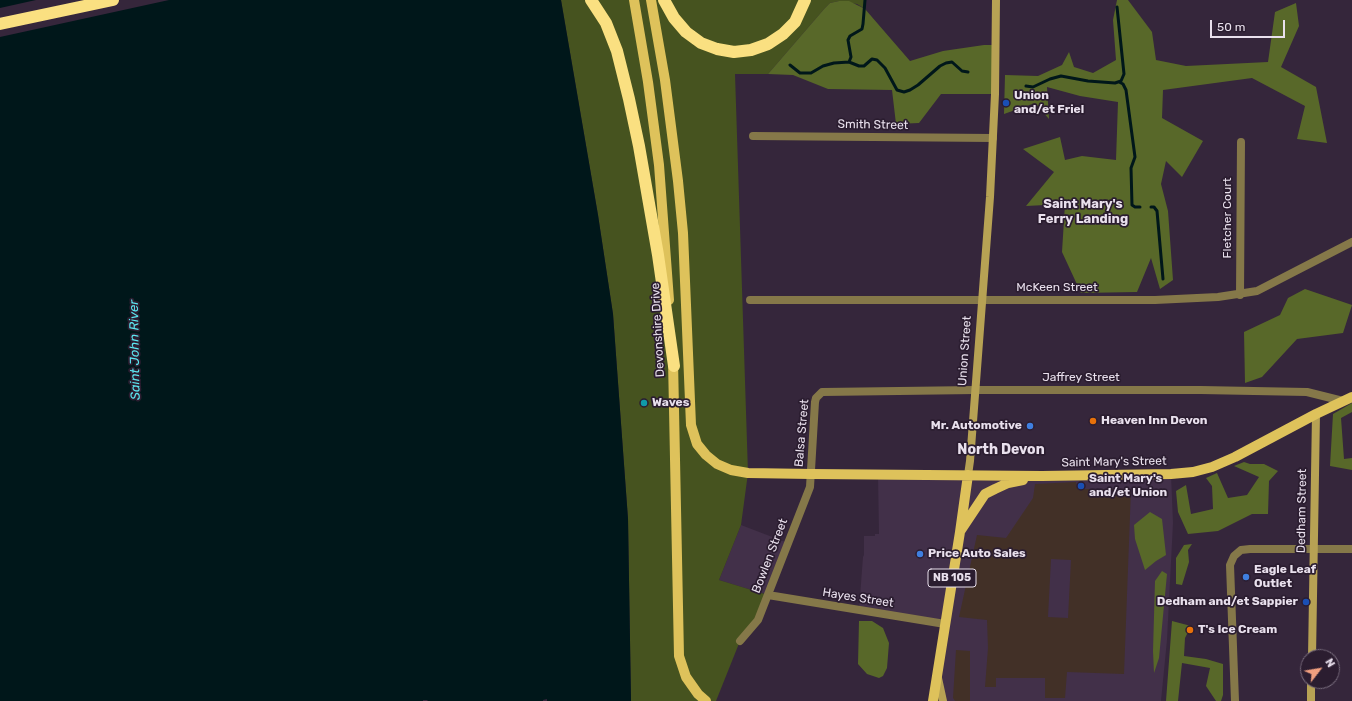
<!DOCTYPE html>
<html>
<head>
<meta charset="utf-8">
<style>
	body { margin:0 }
	#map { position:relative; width:1352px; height:701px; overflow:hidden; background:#35263b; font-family:Rubik,sans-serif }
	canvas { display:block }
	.north { position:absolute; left:1300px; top:649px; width:40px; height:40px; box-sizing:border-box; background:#2b1d30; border:1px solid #776b7c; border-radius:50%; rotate:59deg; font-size:11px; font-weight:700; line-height:16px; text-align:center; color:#e9e0ed }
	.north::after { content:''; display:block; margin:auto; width:14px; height:18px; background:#f2a080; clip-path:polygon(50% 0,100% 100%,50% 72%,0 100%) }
	.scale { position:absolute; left:1210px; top:20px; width:75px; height:18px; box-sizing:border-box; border:2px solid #e9e0ed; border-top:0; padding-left:5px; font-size:12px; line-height:14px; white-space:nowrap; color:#e9e0ed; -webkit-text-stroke:3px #2b1d30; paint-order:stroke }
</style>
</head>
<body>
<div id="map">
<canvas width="1352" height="701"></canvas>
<div class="north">N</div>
<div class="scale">50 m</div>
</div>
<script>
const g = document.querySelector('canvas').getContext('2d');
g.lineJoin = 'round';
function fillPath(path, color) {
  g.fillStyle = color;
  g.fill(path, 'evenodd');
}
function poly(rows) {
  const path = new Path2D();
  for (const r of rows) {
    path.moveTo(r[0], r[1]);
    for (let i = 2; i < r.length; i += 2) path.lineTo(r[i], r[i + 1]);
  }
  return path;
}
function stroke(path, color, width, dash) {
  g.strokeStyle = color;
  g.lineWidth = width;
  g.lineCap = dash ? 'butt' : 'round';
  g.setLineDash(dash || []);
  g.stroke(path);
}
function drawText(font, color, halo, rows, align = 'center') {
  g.font = font + ' Rubik,sans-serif';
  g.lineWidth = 3.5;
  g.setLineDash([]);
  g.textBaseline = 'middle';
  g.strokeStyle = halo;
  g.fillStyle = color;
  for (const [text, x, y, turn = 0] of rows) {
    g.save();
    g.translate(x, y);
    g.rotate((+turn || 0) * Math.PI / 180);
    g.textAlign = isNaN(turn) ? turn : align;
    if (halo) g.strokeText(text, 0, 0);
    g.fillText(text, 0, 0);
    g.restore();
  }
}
const built = poly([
	[1171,474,1173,523,1167,640,1161,701,943,701,937,676,944,624,859,610,863,557,864,555,864,536,875,536,875,534,879,534,878,475],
	[741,525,788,543,768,595,719,580]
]);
const industrial = poly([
	[1076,482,1077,489,1131,489,1124,674,1067,672,1065,698,1045,698,1045,678,996,678,996,687,985,687,988,648,987,620,959,617,977,535,1006,538,1033,498,1035,484],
	[1051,559,1071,560,1068,618,1048,617],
	[956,650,970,651,970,701,955,701,953,698]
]);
const green = poly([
	[561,0,865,0,865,9,857,4,839,1,830,3,825,8,768,74,735,74,748,473,741,525,719,580,768,595,758,620,740,641,716,701,631,701,628,519,613,314,598,215]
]);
const forest = poly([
	[1117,0,1128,0,1152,32,1156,60,1186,66,1268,62,1275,12,1296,3,1299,26,1281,67,1316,87,1327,143,1297,139,1305,106,1252,78,1163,90,1162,118,1203,141,1182,177,1166,161,1161,184,1168,211,1173,280,1160,289,1151,258,1137,292,1081,293,1062,252,1065,204,1026,206,1054,172,1023,149,1060,137,1065,160,1082,156,1116,160,1118,102,1080,96,1047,87,1049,119,1035,103,1004,114,1005,75,1038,76,1062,65,1069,52,1074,67,1093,73,1116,60,1113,20],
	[839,1,849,1,865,9,910,61,943,51,984,45,995,45,995,94,941,94,919,123,896,124,892,90,828,89,793,75,768,74,825,8,830,3],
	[1305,289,1352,305,1343,333,1297,339,1262,377,1245,383,1244,332,1280,315,1288,298],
	[1352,403,1352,412,1341,418,1344,459,1352,458,1352,470,1330,466,1333,414],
	[1244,462,1250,464,1264,464,1278,471,1269,481,1268,514,1252,514,1218,531,1188,534,1178,512,1176,491,1186,485,1191,514,1213,509,1212,486,1206,478,1217,473,1228,498,1247,495,1259,477,1234,466],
	[1150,512,1162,519,1166,555,1156,561,1145,570,1135,539,1134,525],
	[1192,544,1188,550,1189,562,1182,585,1176,584,1176,558,1184,545],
	[1162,571,1167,574,1159,658,1154,673,1153,651,1155,581],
	[859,621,872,621,883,628,889,643,887,668,883,676,879,678,867,674,858,664],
	[1172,621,1191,626,1185,638,1184,656,1206,659,1223,664,1223,695,1221,701,1216,701,1206,686,1210,668,1182,663,1178,701,1166,701]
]);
const water = poly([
	[0,0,561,0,598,215,613,314,628,519,631,701,547,701,547,699,543,700,543,701,428,701,427,700,423,700,423,701,0,701]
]);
const pier = poly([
	[36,0,169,0,0,37,0,8]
]);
const stream = poly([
	[849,62,851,57,848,40,850,36,862,29,863,24,865,0],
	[790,65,800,73,811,73,823,66,834,63,849,62,859,66,864,66,872,59,877,60,885,68,897,90,904,92,910,90,918,85,940,66,946,63,952,62,962,71,968,72],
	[1119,82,1123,84,1126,90,1135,157,1131,168,1132,205,1135,207,1140,207],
	[1026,86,1033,87,1050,79,1061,76,1088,81,1115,83,1121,81,1124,74,1117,7],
	[1151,207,1154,207,1157,211,1163,279]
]);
const street = poly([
	[753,136,993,138],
	[1240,295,1241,142],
	[750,300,1155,300,1218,297,1257,291,1352,242],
	[768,595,945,624],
	[740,641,758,620,810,487,815,402,816,398,822,392,975,390,1201,390,1307,392,1343,401],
	[1235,701,1230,565,1234,556,1241,550,1250,549,1352,549]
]);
const secondary = poly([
	[968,475,970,461,990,197,995,94,996,0],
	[1312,657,1316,414],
	[938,678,943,701],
	[1311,701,1311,681]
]);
const primary = poly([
	[634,0,648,82,659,165,669,300],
	[651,0,665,80,678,181,683,233,691,425,697,444,706,455,717,464,731,470,748,473,811,474,1042,476,1171,474,1193,472,1212,467,1235,457,1316,414,1352,397],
	[673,360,679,656,686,677,698,694,706,701],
	[961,530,985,494,995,489,1008,483,1023,480],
	[933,701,960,532,968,475]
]);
const highway = poly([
	[591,0,606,23,617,51,629,99,639,146,658,255,674,366],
	[664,0,674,18,686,32,701,43,717,49,734,52,751,50,768,44,783,34,795,22,805,0],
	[0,24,113,0]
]);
const markers = [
	[1006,103,4,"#1a4fb4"],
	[644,403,4,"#0f9aa8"],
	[1093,421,4,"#e8710a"],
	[1030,426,4,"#3f7fe0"],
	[1081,486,4,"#1a4fb4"],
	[920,554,4,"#3f7fe0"],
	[1246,577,4,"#3f7fe0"],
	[1306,602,4,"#1a4fb4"],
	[1190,630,4,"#e8710a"]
];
const shields = [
	[952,578,48]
];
const shieldNames = [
	["NB 105",952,578]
];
const poiNames = [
	["Union",1014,96],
	["and/et Friel",1014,110],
	["Waves",652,403],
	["Heaven Inn Devon",1101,421],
	["Mr. Automotive",1022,426,"right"],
	["Saint Mary's",1089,479],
	["and/et Union",1089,493],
	["Price Auto Sales",928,554],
	["Eagle Leaf",1254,570],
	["Outlet",1254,584],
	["Dedham and/et Sappier",1298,602,"right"],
	["T's Ice Cream",1198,630]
];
const streetNames = [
	["Smith Street",873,125,1],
	["Fletcher Court",1228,218,-90],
	["McKeen Street",1057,288],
	["Devonshire Drive",658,330,-93],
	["Union Street",965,351,-86],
	["Jaffrey Street",1081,378],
	["Balsa Street",802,433,-85],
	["Saint Mary's Street",1114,462,-1],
	["Dedham Street",1302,511,-89],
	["Bowlen Street",770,556,-69],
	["Hayes Street",858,598,9]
];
const neighbourhoodNames = [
	["Saint Mary's",1083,204],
	["Ferry Landing",1083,219]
];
const waterNames = [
	["Saint John River",135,350,-91]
];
const quarterNames = [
	["North Devon",1001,450]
];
fillPath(built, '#423049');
fillPath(industrial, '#423027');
fillPath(green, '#46531f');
fillPath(forest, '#586829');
fillPath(water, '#00171a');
fillPath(pier, '#35263b');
stroke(stream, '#00171a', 3);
stroke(street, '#857849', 8);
stroke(secondary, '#b7a254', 8);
stroke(primary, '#dec25b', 10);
stroke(highway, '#fae081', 12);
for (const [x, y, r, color] of markers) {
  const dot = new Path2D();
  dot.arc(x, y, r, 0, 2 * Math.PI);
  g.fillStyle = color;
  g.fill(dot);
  stroke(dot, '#2b1d30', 1.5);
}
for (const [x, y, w] of shields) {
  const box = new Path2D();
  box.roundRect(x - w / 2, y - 9, w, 18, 3);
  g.fillStyle = '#2b1d30';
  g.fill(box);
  stroke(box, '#e9e0ed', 1);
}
drawText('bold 11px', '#e9e0ed', null, shieldNames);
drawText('bold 12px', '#e9e0ed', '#2b1d30', poiNames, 'left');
drawText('12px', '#e9e0ed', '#2b1d30', streetNames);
drawText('bold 13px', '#e9e0ed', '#2b1d30', neighbourhoodNames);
drawText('italic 13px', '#5ce6f1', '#2b1d30', waterNames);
drawText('bold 14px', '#e9e0ed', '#2b1d30', quarterNames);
</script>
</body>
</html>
